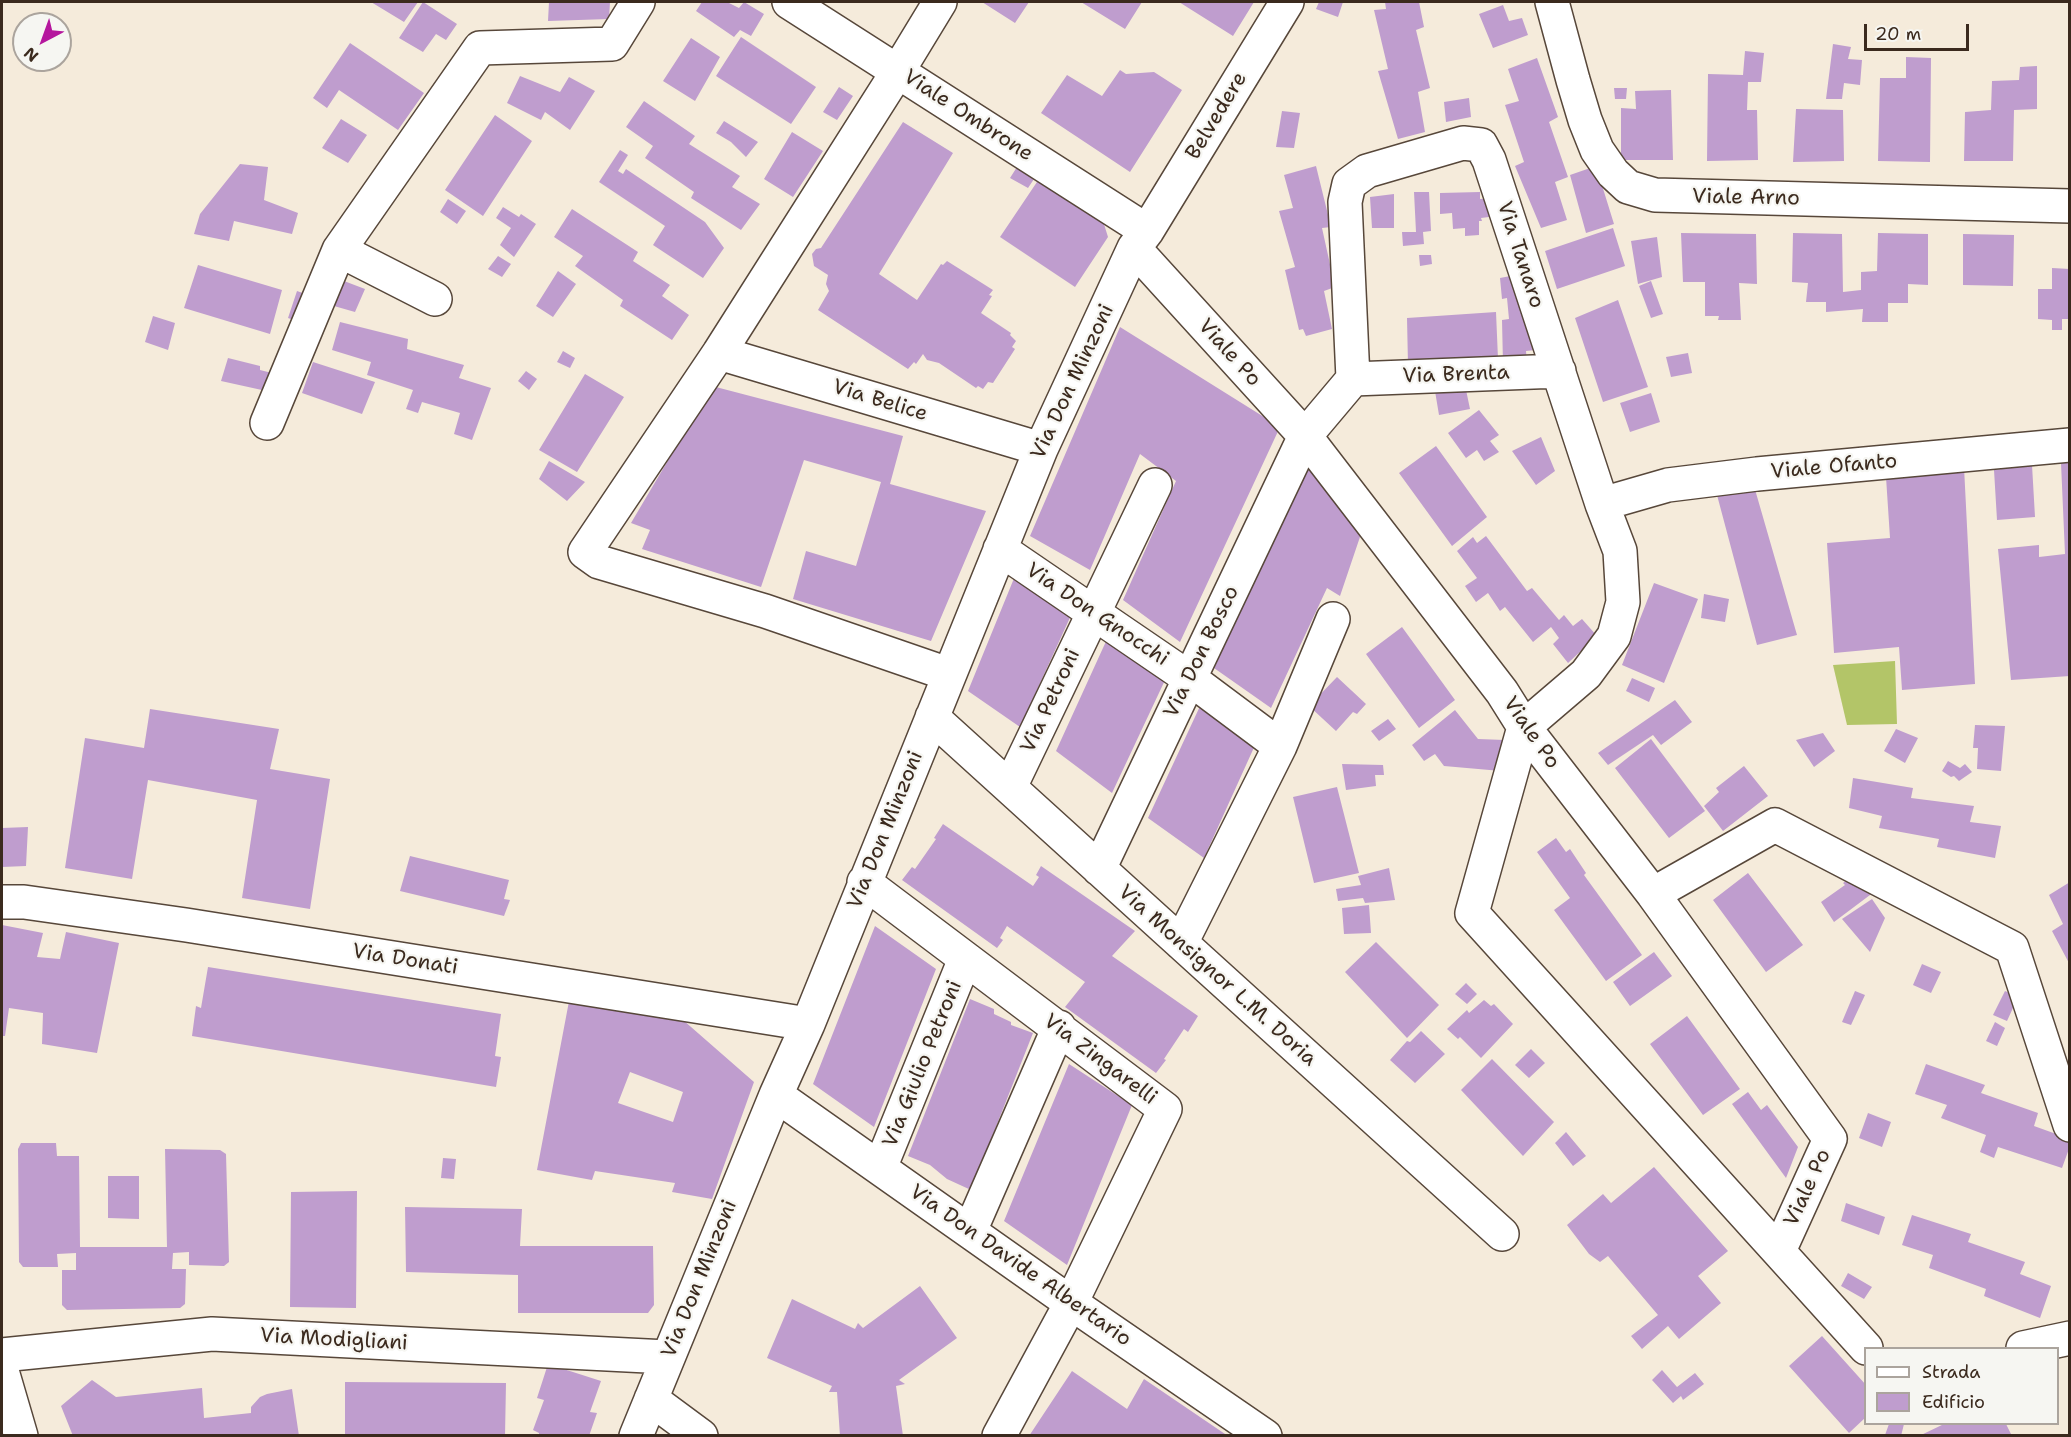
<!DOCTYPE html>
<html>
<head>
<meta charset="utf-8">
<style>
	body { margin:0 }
	#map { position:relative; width:2071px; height:1437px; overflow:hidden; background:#f5ebdb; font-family:"Shantell Sans",sans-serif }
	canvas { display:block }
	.frame { position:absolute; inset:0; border:3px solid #3b2a1e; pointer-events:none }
	.legend { position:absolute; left:1864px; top:1347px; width:195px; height:78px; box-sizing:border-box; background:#f6f6f2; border:2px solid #aba49d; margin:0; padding:8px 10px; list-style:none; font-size:18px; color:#3b2a1e }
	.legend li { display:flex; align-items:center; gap:12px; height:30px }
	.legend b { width:30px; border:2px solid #aba49d }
	.north { position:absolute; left:12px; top:12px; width:60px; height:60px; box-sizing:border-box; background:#f6f6f2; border:2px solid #aba49d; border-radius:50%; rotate:221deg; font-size:16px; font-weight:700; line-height:24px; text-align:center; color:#3b2a1e }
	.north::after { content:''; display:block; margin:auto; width:21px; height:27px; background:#b5179e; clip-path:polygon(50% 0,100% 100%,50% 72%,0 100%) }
	.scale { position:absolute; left:1864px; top:24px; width:105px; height:27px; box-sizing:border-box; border:3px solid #3b2a1e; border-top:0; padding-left:8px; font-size:18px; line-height:21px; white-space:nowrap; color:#3b2a1e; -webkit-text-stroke:4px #f6f6f2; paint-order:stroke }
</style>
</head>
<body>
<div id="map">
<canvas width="2071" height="1437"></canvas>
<div class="frame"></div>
<ul class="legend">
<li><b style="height:8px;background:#fff"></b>Strada</li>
<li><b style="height:16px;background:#bf9dce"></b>Edificio</li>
</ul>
<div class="north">N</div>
<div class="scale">20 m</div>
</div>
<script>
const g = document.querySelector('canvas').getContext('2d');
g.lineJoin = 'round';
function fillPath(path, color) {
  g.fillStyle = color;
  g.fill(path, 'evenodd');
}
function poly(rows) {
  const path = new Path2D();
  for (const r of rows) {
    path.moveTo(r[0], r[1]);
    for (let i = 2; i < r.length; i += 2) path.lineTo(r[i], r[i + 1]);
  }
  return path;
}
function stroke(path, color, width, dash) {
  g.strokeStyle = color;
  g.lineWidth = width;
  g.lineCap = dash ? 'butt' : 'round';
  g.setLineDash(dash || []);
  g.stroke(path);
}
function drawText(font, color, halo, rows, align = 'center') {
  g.font = font + ' "Shantell Sans",sans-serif';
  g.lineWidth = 4.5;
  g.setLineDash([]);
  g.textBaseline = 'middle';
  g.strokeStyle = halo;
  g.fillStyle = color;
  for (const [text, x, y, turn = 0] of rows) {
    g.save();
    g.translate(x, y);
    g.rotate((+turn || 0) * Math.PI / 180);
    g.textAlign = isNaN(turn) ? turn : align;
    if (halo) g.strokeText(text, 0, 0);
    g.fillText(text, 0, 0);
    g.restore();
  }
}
const green = poly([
	[1895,661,1897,724,1847,725,1833,665]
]);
const building = poly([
	[371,2,418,2,404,22],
	[423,2,457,24,446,40,436,34,423,52,399,38],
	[549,2,610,2,609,19,548,21],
	[702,2,727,2,739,8,744,2,764,14,751,36,740,30,734,37,696,11],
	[982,2,1029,2,1015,23],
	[1081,2,1142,2,1125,29],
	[1179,2,1254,2,1233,36],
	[1319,2,1343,2,1338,17,1316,9],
	[1385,2,1419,2,1424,27,1416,30,1430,88,1418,92,1425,132,1398,139,1378,71,1388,69,1374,10,1386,9],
	[1503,5,1509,21,1522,18,1528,35,1493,48,1479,14],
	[741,37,816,87,791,124,716,76],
	[691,38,720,57,695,101,663,81],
	[350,43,424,93,398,130,339,90,327,108,313,98],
	[1833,44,1851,47,1848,59,1862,60,1860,85,1844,83,1842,99,1826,99],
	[1745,51,1764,53,1761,82,1748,82,1747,110,1757,110,1758,160,1707,161,1708,74,1743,75],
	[1906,57,1931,58,1930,162,1878,161,1880,78,1906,78],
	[1537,58,1558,117,1549,122,1568,177,1555,182,1567,220,1541,228,1515,166,1524,162,1505,105,1519,101,1508,69],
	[2037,66,2037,109,2014,110,2013,161,1964,161,1965,112,1991,110,1992,81,2019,80,2020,67],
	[1120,70,1126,74,1154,72,1182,90,1130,172,1041,113,1067,75,1102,96],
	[520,76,560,92,569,77,595,91,570,130,545,112,541,120,507,103],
	[839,87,853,96,837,120,823,112],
	[1614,88,1627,88,1626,99,1615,99],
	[1671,90,1673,160,1621,160,1621,108,1636,109,1635,91],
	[1469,98,1471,117,1446,122,1444,102],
	[644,101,695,136,689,144,740,176,732,187,760,204,741,230,691,198,694,192,645,158,653,146,626,127],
	[1796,109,1843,110,1844,161,1793,162],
	[1282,111,1300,113,1294,148,1276,147],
	[495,115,532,141,483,216,445,190],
	[341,119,367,135,348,163,322,148],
	[724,121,758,142,746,157,731,142,716,133],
	[903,122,953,153,879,274,917,300,941,264,943,265,947,261,993,290,989,295,992,296,981,313,1011,333,1010,335,1016,341,1012,347,1015,349,993,383,988,382,983,389,978,386,976,388,939,363,927,360,923,354,916,364,914,362,908,369,818,310,829,291,826,284,828,275,814,266,812,254,816,249,821,248],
	[792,132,823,151,793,197,764,179],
	[620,150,628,155,618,171,623,174,626,169,705,222,724,248,703,278,653,245,665,226,599,182],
	[240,164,268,167,264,200,298,213,292,234,234,221,229,241,194,234,200,214],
	[1316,166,1331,227,1322,228,1335,287,1324,291,1332,329,1306,336,1303,329,1299,330,1285,270,1295,267,1279,211,1293,208,1284,175],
	[1596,166,1614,224,1586,233,1570,175],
	[1017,167,1034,179,1028,188,1010,178],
	[1039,179,1103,221,1108,237,1075,287,1000,237],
	[1414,192,1429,192,1431,231,1423,232,1424,244,1403,246,1402,232,1416,232],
	[1480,192,1480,199,1495,198,1497,216,1481,218,1482,221,1479,221,1479,235,1465,236,1465,228,1453,229,1452,213,1440,214,1440,193],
	[1394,194,1394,228,1372,228,1370,197],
	[448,199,466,211,457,224,440,212],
	[503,207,519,217,521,214,536,224,514,257,500,245,511,228,496,218],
	[572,209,638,252,633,261,670,285,662,296,689,315,672,340,620,306,623,300,575,266,583,256,554,237],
	[1613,228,1625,266,1557,289,1545,251],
	[1681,233,1756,234,1757,284,1739,283,1741,320,1718,320,1719,316,1705,316,1705,282,1683,282],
	[1793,233,1842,234,1843,292,1861,290,1861,272,1877,271,1878,233,1928,234,1928,285,1908,284,1908,303,1888,303,1888,322,1862,322,1863,309,1826,312,1826,302,1806,302,1808,283,1792,282],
	[1963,234,2014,235,2013,286,1963,285],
	[1657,237,1662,277,1638,284,1631,241],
	[1419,255,1431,255,1432,264,1420,266],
	[498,256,511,264,502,277,488,269],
	[198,265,282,290,270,334,184,308],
	[2052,268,2070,269,2070,319,2062,319,2062,330,2052,330,2052,320,2038,319,2038,289,2052,289],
	[558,271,576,284,553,317,536,306],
	[1521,274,1545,349,1526,351,1527,363,1503,364,1502,320,1509,319,1507,298,1502,299,1500,278],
	[344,281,365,289,355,312,334,306],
	[1651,281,1663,314,1651,318,1639,286],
	[297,291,314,297,305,324,288,318],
	[1618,300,1648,387,1603,402,1575,318],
	[1496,312,1498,359,1408,365,1407,318],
	[153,316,175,323,168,350,145,342],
	[340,322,408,339,407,349,464,365,459,378,491,388,472,440,454,434,460,413,422,402,418,413,406,409,413,390,367,375,371,362,332,350],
	[1120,327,1280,427,1180,642,1123,600,1176,481,1140,454,1090,570,1030,536],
	[563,351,575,358,570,368,557,362],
	[1688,353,1692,373,1671,377,1666,357],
	[228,358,260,366,260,370,276,374,271,392,221,381],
	[313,362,375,382,362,414,302,393],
	[526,371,537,379,529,390,518,381],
	[585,374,624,397,577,472,539,450],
	[1465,385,1470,409,1439,415,1435,391],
	[712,386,903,436,890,484,986,511,931,641,793,599,806,551,856,566,881,482,804,460,761,587,642,549,650,530,631,523],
	[1651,393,1660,422,1630,432,1620,403],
	[1479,410,1499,435,1490,441,1499,452,1484,461,1477,450,1466,458,1448,433],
	[1541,437,1555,471,1536,485,1512,451],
	[1436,446,1487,517,1452,546,1399,473],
	[549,461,585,482,567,501,539,479],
	[2070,462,2070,676,2011,680,1998,549,2039,545,2039,557,2065,554,2061,463],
	[1310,464,1362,531,1340,596,1327,588,1271,708,1214,668],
	[2032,465,2035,517,1997,520,1994,470],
	[1964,467,1975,684,1902,690,1899,647,1834,653,1827,543,1890,538,1886,477],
	[1754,486,1797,635,1757,645,1717,495],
	[1486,536,1527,591,1532,588,1559,620,1564,615,1573,626,1582,619,1597,636,1568,663,1553,644,1559,638,1551,627,1533,642,1505,607,1500,611,1488,593,1476,602,1465,586,1477,578,1457,551,1473,537,1477,543],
	[1017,571,1073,611,1020,727,968,691],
	[1654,583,1698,599,1664,683,1622,665],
	[1704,594,1729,599,1725,622,1701,618],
	[1402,627,1455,700,1419,728,1366,654],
	[1108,637,1166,678,1112,793,1056,751],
	[1337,677,1366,704,1357,714,1353,712,1336,731,1309,706],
	[1632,678,1655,688,1649,702,1626,691],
	[1675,700,1692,722,1661,745,1653,735,1608,765,1598,753],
	[1201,704,1256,743,1204,858,1148,818],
	[150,709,279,729,270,769,330,779,310,909,242,898,257,800,148,780,132,879,65,868,85,738,144,748],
	[1455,710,1478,739,1505,740,1501,771,1444,766,1435,754,1424,761,1412,745],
	[1388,719,1396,729,1379,741,1371,731],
	[1975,725,2005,726,2001,771,1977,769,1978,748,1973,748],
	[1896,729,1918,738,1905,763,1884,751],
	[1823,733,1835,751,1814,767,1796,740],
	[1651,739,1705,811,1669,838,1615,768],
	[1948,761,1960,768,1965,764,1972,772,1959,781,1954,776,1951,777,1942,771],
	[1342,764,1383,765,1384,775,1375,775,1376,786,1346,790],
	[1744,766,1768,796,1723,831,1704,806,1719,792,1716,788],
	[1853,778,1913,788,1911,798,1974,806,1970,822,2001,826,1995,858,1937,847,1939,839,1879,828,1882,816,1849,808],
	[1337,787,1359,873,1314,883,1293,797],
	[943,824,1033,886,1039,877,1036,875,1041,866,1135,931,1112,956,1198,1016,1188,1032,1184,1029,1164,1059,1166,1060,1156,1073,1065,1007,1085,982,1007,926,1000,938,1003,940,997,948,902,880,912,867,915,869,936,839,934,838],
	[28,827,26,866,2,867,2,828],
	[1556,838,1566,852,1570,849,1586,873,1584,875,1642,955,1606,981,1554,910,1570,898,1537,852],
	[410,856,509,880,504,899,510,900,504,916,400,891],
	[1389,868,1395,900,1365,903,1363,898,1338,901,1336,889,1361,885,1358,876],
	[1858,872,1874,892,1834,922,1821,902,1845,885,1843,883],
	[1748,873,1803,945,1766,972,1713,900],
	[2070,882,2070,965,2052,931,2063,924,2049,895],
	[1872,899,1885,918,1870,952,1842,919],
	[1369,905,1371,933,1344,934,1342,908],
	[2,925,43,933,37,957,60,959,66,932,119,943,97,1053,42,1044,43,1013,9,1008,5,1036,2,1036],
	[875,926,936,969,874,1127,813,1084],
	[1376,942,1439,1005,1407,1038,1345,972],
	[1654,952,1672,976,1630,1006,1613,982],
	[1922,964,1941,972,1931,993,1913,985],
	[208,967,501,1014,495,1056,501,1057,496,1087,192,1036,196,1006,201,1008],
	[1466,983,1477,994,1467,1004,1455,994],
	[1855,991,1865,995,1851,1025,1842,1022],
	[2005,991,2018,997,2007,1021,1993,1015],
	[570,996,675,1013,754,1082,712,1199,672,1192,675,1183,595,1171,592,1180,537,1170],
	[630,1072,683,1092,673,1122,618,1103],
	[970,999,994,1009,994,1014,1011,1022,1011,1025,1033,1033,971,1190,947,1179,930,1165,908,1156],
	[1484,1000,1491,1006,1494,1004,1513,1024,1481,1058,1460,1037,1458,1039,1447,1029,1467,1010,1469,1013],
	[1687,1016,1740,1089,1703,1115,1650,1044],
	[1995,1022,2005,1028,1997,1046,1986,1041],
	[1421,1031,1445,1054,1415,1083,1390,1060,1407,1041,1410,1042],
	[1531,1049,1545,1063,1529,1078,1515,1065],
	[1492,1059,1554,1122,1523,1156,1461,1090],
	[1069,1064,1132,1105,1067,1265,1004,1221],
	[1926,1064,1985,1085,1981,1093,2038,1113,2034,1126,2070,1139,2070,1146,2062,1168,1998,1147,1994,1158,1980,1152,1986,1135,1941,1118,1947,1105,1915,1094],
	[1748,1092,1761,1110,1767,1105,1798,1147,1786,1178,1732,1104],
	[1868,1113,1891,1122,1882,1147,1859,1138],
	[1566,1132,1586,1156,1573,1166,1555,1143],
	[21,1143,56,1143,57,1156,79,1156,80,1247,167,1247,165,1149,220,1150,226,1154,229,1262,224,1266,189,1265,189,1252,173,1253,172,1269,186,1269,185,1304,180,1308,67,1310,62,1305,62,1270,76,1270,76,1253,57,1254,58,1267,23,1267,19,1262,18,1149],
	[443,1158,456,1159,454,1179,441,1178],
	[1654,1167,1728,1251,1698,1276,1721,1303,1679,1339,1668,1326,1642,1349,1631,1336,1658,1315,1608,1256,1600,1262,1589,1254,1567,1225,1603,1194,1611,1203],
	[108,1176,139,1176,139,1219,108,1218],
	[357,1191,356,1308,290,1307,291,1192],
	[1846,1203,1885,1217,1879,1235,1841,1221],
	[405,1207,522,1209,520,1246,653,1246,654,1305,648,1313,518,1313,518,1275,406,1272],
	[1912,1215,1971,1234,1968,1242,2025,1262,2020,1274,2051,1286,2040,1318,1984,1296,1986,1289,1929,1268,1933,1255,1902,1245],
	[1848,1273,1872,1287,1864,1299,1841,1286],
	[920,1286,957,1338,899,1380,905,1384,896,1386,903,1436,840,1436,837,1392,829,1392,832,1386,767,1358,792,1299,855,1329,858,1323,863,1328],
	[1822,1336,1866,1385,1866,1417,1849,1433,1789,1366],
	[548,1364,601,1381,590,1412,597,1413,589,1436,539,1436,539,1433,533,1430,544,1400,537,1398],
	[1662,1370,1677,1387,1695,1373,1704,1384,1683,1400,1681,1396,1673,1403,1652,1380],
	[1072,1371,1127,1409,1144,1379,1228,1436,1029,1436],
	[92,1380,116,1397,202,1388,204,1418,251,1413,251,1407,260,1397,267,1394,292,1389,299,1436,73,1436,61,1406],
	[345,1382,506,1383,505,1436,345,1436],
	[1889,1424,1904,1424,1901,1436,1885,1435],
	[1944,1424,2006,1424,2012,1436,1919,1436]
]);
const minor = poly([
	[789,2,1147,231],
	[940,2,898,71,719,353,585,552,599,562,765,611,948,674],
	[1552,2,1573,80,1585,120,1597,150,1613,173,1628,187,1655,195,2070,206],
	[1134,248,1305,436,1502,692,1524,727,1653,894,1830,1139,1779,1251],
	[339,250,435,299],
	[719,353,1041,449],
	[1353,379,1559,371],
	[267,423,339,250,480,48,612,44,638,2],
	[1602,504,1668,485,1757,474,2070,445],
	[1000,549,1189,678,1280,746],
	[932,717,1502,1234],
	[1010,787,1155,485],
	[1099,869,1305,436,1353,379,1345,202,1349,184,1367,171,1463,143,1481,145,1489,160,1602,504,1620,551,1623,602,1614,636,1586,674,1524,727,1472,913,1866,1348],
	[864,882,1165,1109,1071,1303,999,1436],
	[1653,894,1775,825,2012,948,2070,1125],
	[2,902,24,902,186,925,808,1024],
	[1181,943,1280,746,1333,619],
	[776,1095,1071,1303,1265,1436],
	[880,1168,965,959],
	[970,1231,1059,1027],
	[2023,1348,2070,1338],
	[2,1355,212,1334,667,1357],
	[2,1371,21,1436],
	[651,1399,701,1436],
	[636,1436,776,1095,808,1024,1041,449,1134,248,1147,231,1287,2]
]);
const streetNames = [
	["Viale Ombrone",968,116,33],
	["Belvedere",1217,116,-59],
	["Viale Arno",1746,198,1],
	["Via Tanaro",1520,255,72],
	["Viale Po",1229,353,48],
	["Via Brenta",1456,375,-2],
	["Via Don Minzoni",1073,382,-65],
	["Via Belice",880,401,17],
	["Viale Ofanto",1834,467,-5],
	["Via Don Gnocchi",1097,615,34],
	["Via Don Bosco",1202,652,-64],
	["Via Petroni",1051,701,-65],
	["Viale Po",1531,733,55],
	["Via Don Minzoni",886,830,-68],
	["Via Donati",405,960,9],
	["Via Monsignor L.M. Doria",1217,976,42],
	["Via Zingarelli",1100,1060,37],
	["Via Giulio Petroni",923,1064,-68],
	["Viale Po",1808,1188,-65],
	["Via Don Davide Albertario",1020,1266,35],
	["Via Don Minzoni",700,1279,-68],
	["Via Modigliani",334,1340,3]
];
fillPath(green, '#b3c568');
fillPath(building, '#bf9dce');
stroke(minor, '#57473a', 36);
stroke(minor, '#fff', 33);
drawText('21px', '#3b2a1e', '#f6f6f2', streetNames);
</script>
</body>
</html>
